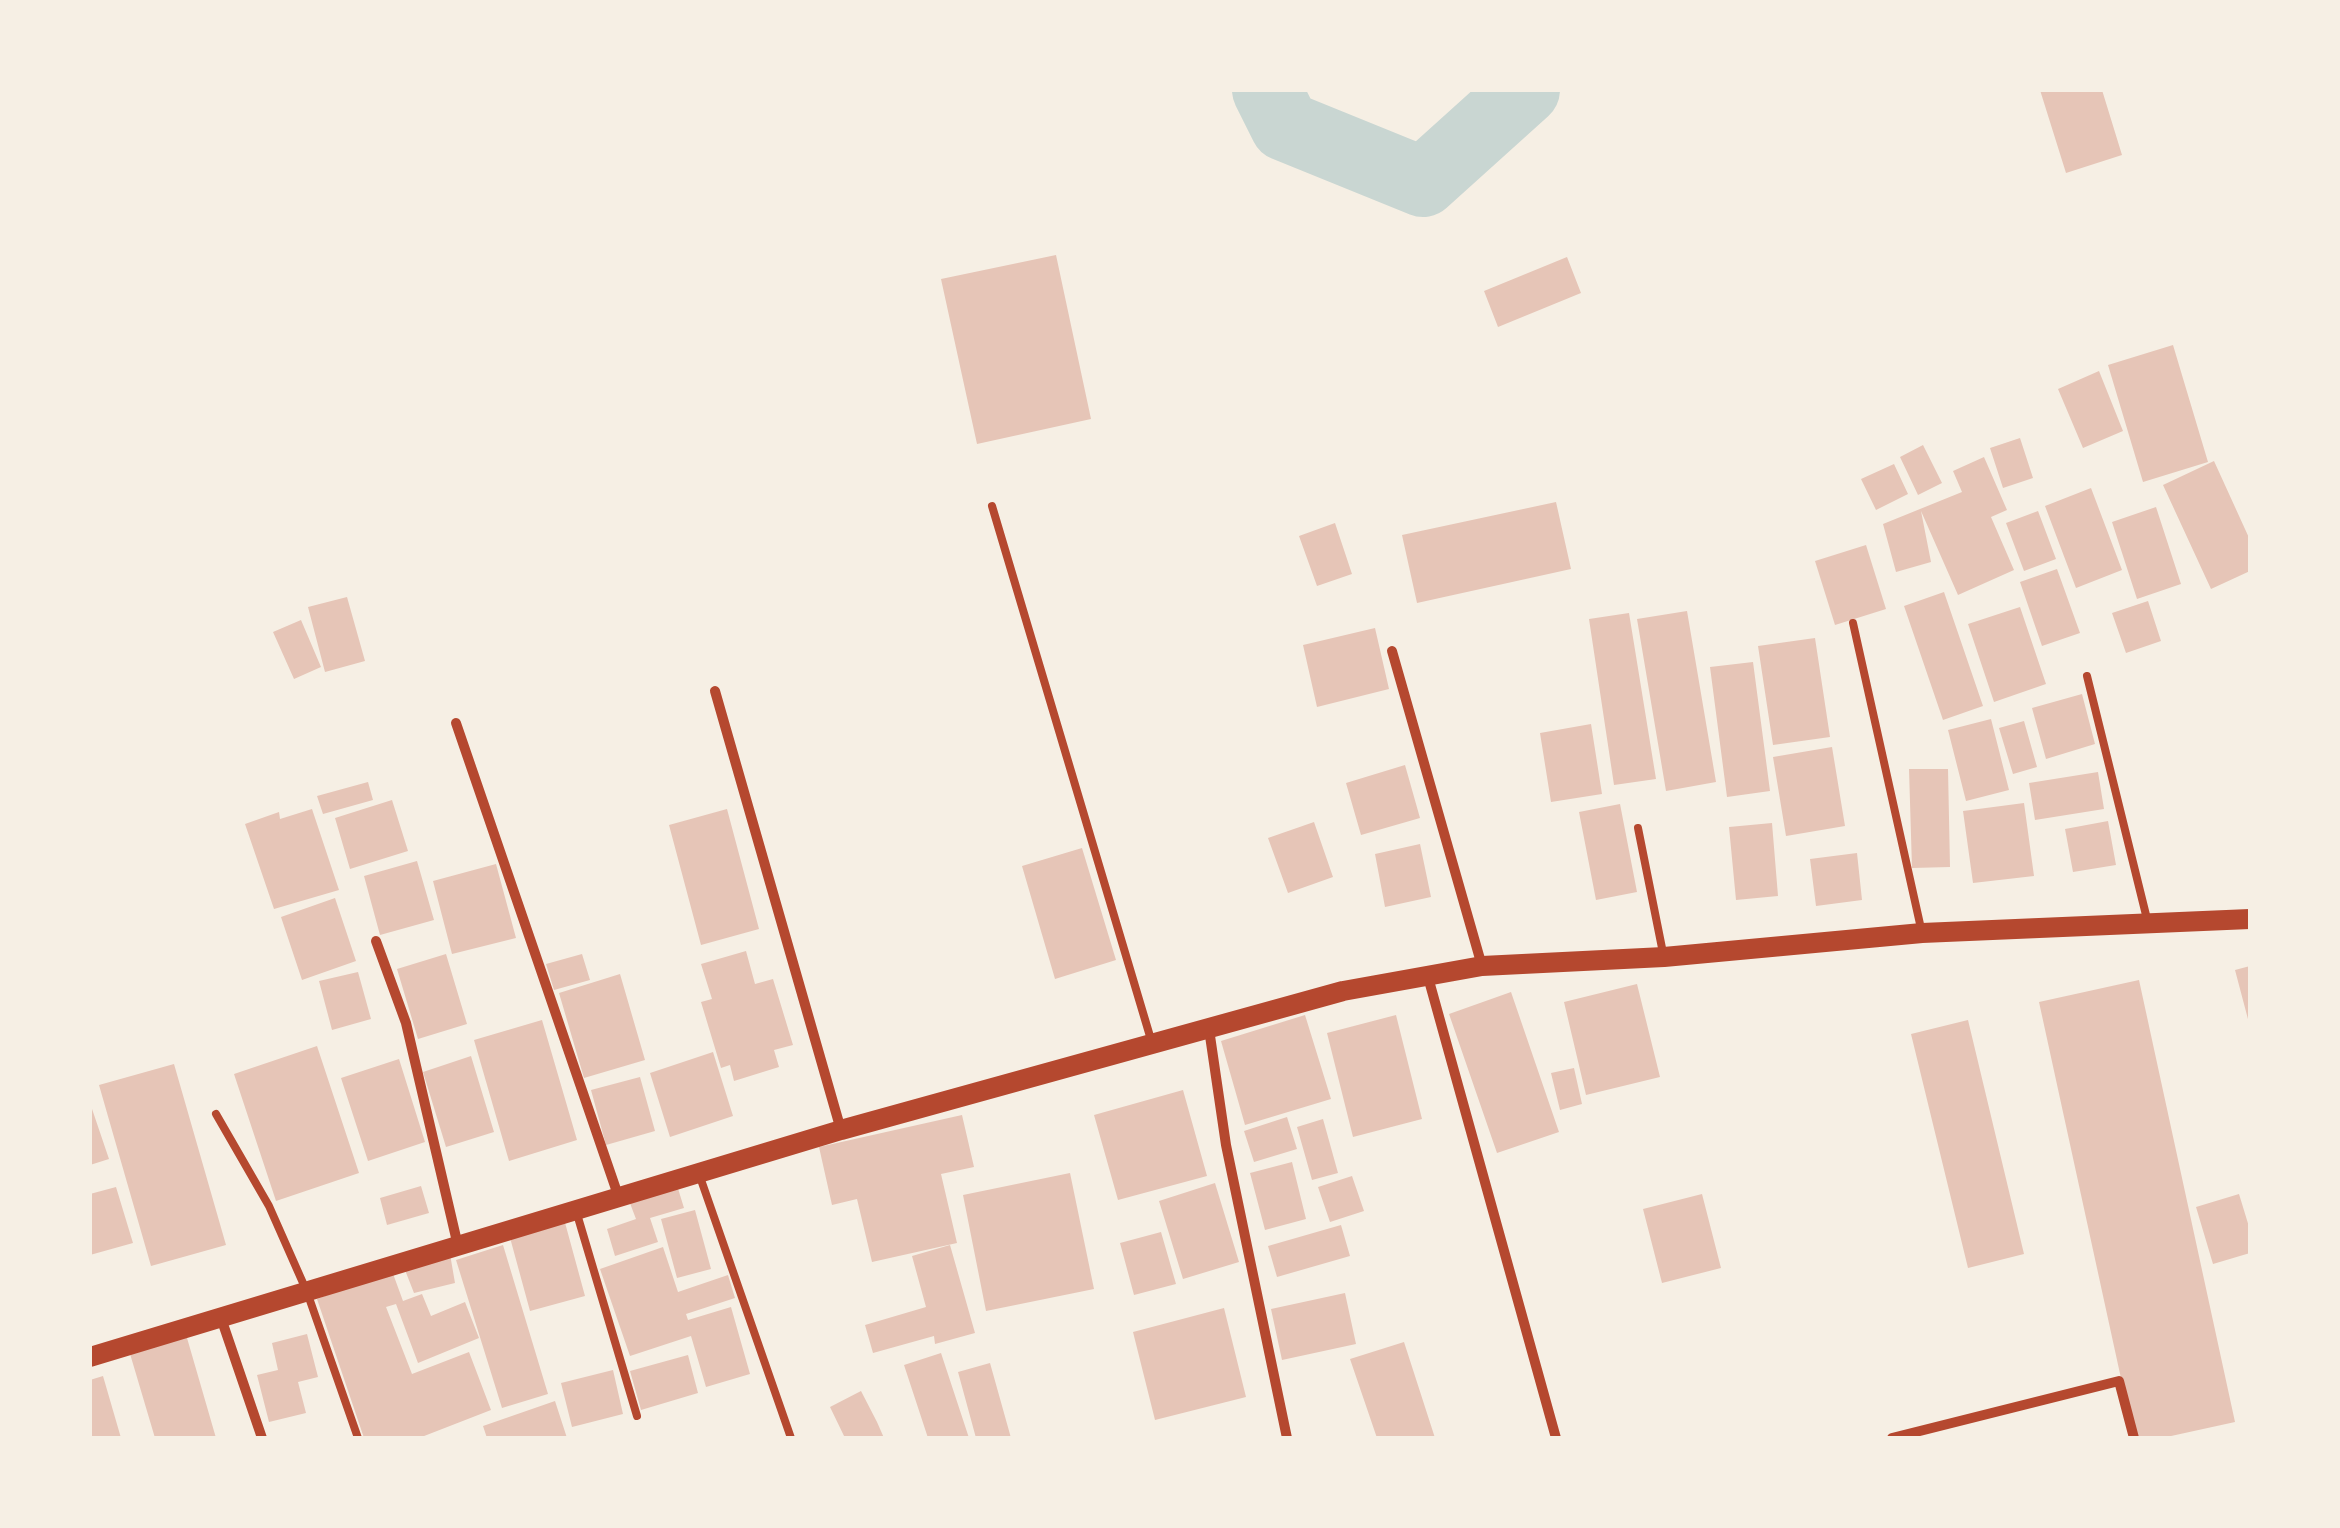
<!DOCTYPE html>
<html>
<head>
<meta charset="utf-8">
<style>
	body { margin:0 }
	#map { position:relative; width:2340px; height:1528px; overflow:hidden; background:#f6efe4; font-family:Ubuntu,sans-serif }
	canvas { display:block }
	.frame { position:absolute; inset:0; border:92px solid #f6efe4; pointer-events:none }
</style>
</head>
<body>
<div id="map">
<canvas width="2340" height="1528"></canvas>
<div class="frame"></div>
</div>
<script>
const g = document.querySelector('canvas').getContext('2d');
g.lineJoin = 'round';
function poly(rows) {
  const path = new Path2D();
  for (const r of rows) {
    path.moveTo(r[0], r[1]);
    for (let i = 2; i < r.length; i += 2) path.lineTo(r[i], r[i + 1]);
  }
  return path;
}
function stroke(path, color, width, dash) {
  g.strokeStyle = color;
  g.lineWidth = width;
  g.lineCap = dash ? 'butt' : 'round';
  g.setLineDash(dash || []);
  g.stroke(path);
}
function fillPath(path, color) {
  g.fillStyle = color;
  g.fill(path, 'evenodd');
}
const river = poly([
	[1267,90,1285,126,1423,182,1525,90]
]);
const building = poly([
	[2040,90,2102,90,2122,155,2066,173],
	[1056,255,1091,419,977,444,941,279],
	[1567,257,1581,293,1498,327,1484,291],
	[2173,345,2208,462,2143,482,2108,365],
	[2099,371,2123,431,2083,448,2058,389],
	[2020,438,2033,478,2003,488,1990,448],
	[1923,445,1942,483,1918,495,1900,457],
	[1984,457,2007,510,1991,517,2014,570,1958,595,1921,511,1931,562,1896,572,1883,524,1962,492,1953,471],
	[2214,461,2250,540,2250,571,2211,589,2163,485],
	[1894,464,1908,494,1876,510,1861,479],
	[2091,488,2122,570,2076,588,2045,506],
	[1556,502,1571,569,1417,603,1402,535],
	[2156,507,2181,584,2137,599,2112,522],
	[2038,511,2056,559,2024,571,2006,523],
	[1335,523,1352,574,1317,586,1299,536],
	[1866,545,1886,609,1835,625,1815,561],
	[2057,569,2080,633,2042,646,2020,582],
	[1944,592,1983,706,1943,720,1904,606],
	[347,597,365,661,325,672,308,607],
	[2148,601,2161,641,2126,653,2112,613],
	[2020,607,2046,684,1994,702,1968,624],
	[1687,611,1716,782,1666,791,1637,619],
	[1629,613,1656,779,1614,785,1589,619],
	[301,620,321,667,294,679,273,632],
	[1375,628,1389,689,1317,707,1303,645],
	[1815,638,1830,737,1773,745,1758,646],
	[1753,662,1770,791,1727,797,1710,667],
	[2082,694,2095,744,2046,759,2032,708],
	[1991,719,2009,790,1966,801,1948,730],
	[2024,721,2037,767,2013,774,1999,728],
	[1591,724,1602,794,1551,802,1540,733],
	[1832,747,1845,826,1786,836,1773,757],
	[1405,765,1420,818,1361,835,1346,783],
	[1909,769,1948,769,1950,867,1912,868],
	[2098,772,2104,809,2035,820,2029,783],
	[368,782,373,800,323,814,317,796],
	[392,800,408,851,350,869,335,818],
	[2024,803,2034,876,1973,883,1963,811],
	[1620,804,1637,892,1596,900,1579,812],
	[312,809,339,890,274,909,245,824,279,812,280,819],
	[727,809,759,929,701,945,669,825],
	[2108,821,2116,865,2073,872,2065,829],
	[1314,822,1333,877,1288,893,1268,838],
	[1772,823,1778,896,1736,900,1729,827],
	[1420,844,1431,897,1385,907,1375,854],
	[1082,848,1116,960,1055,979,1022,866],
	[1857,853,1862,900,1816,906,1810,859],
	[417,861,434,920,380,935,364,876],
	[496,864,516,938,452,954,433,881],
	[335,898,356,961,302,980,281,917],
	[746,951,755,984,773,979,793,1045,774,1050,779,1067,734,1081,730,1065,721,1068,701,1002,712,999,701,964],
	[446,954,467,1024,418,1039,397,969],
	[582,954,590,980,554,990,546,964],
	[2250,966,2250,1023,2249,1023,2235,970],
	[358,972,371,1019,332,1030,319,981],
	[620,974,645,1060,584,1078,559,993],
	[2139,980,2235,1422,2162,1438,2134,1438,2039,1002],
	[1637,984,1660,1077,1586,1095,1564,1002],
	[1511,992,1559,1132,1497,1153,1449,1014],
	[1305,1015,1331,1099,1245,1125,1221,1041],
	[1396,1015,1422,1119,1353,1137,1327,1033],
	[542,1020,577,1140,509,1161,474,1040],
	[1968,1020,2024,1254,1968,1268,1911,1034],
	[317,1046,359,1173,276,1201,234,1074],
	[713,1052,733,1116,670,1137,650,1073],
	[471,1056,494,1132,446,1147,423,1072],
	[399,1059,425,1142,368,1161,341,1078],
	[174,1064,226,1245,151,1266,99,1085],
	[1574,1068,1582,1104,1560,1110,1551,1073],
	[640,1077,655,1131,606,1145,591,1090],
	[1183,1090,1207,1176,1118,1200,1094,1115],
	[90,1103,109,1159,90,1165],
	[962,1115,974,1167,941,1174,957,1243,872,1262,857,1199,832,1205,819,1147],
	[1287,1117,1297,1149,1254,1162,1244,1131],
	[1323,1119,1338,1173,1312,1180,1297,1127],
	[1292,1162,1306,1219,1265,1230,1250,1173],
	[1070,1173,1094,1289,986,1311,963,1195],
	[1352,1176,1364,1211,1330,1222,1318,1187],
	[676,1182,684,1208,650,1218,658,1242,615,1256,607,1229,636,1219,628,1198],
	[1215,1183,1239,1262,1183,1279,1159,1201],
	[421,1186,429,1213,387,1225,380,1198],
	[116,1187,133,1243,90,1255,90,1194],
	[1702,1194,1721,1268,1662,1283,1643,1209],
	[2239,1194,2250,1230,2250,1253,2213,1264,2196,1207],
	[695,1210,711,1269,677,1278,661,1219],
	[564,1219,585,1296,530,1311,509,1234],
	[1341,1225,1350,1256,1277,1277,1268,1246],
	[1161,1232,1176,1284,1134,1295,1120,1243],
	[503,1245,548,1394,502,1408,456,1260],
	[950,1245,975,1333,935,1344,934,1336,873,1353,865,1325,926,1307,912,1256],
	[663,1247,678,1292,728,1275,735,1298,686,1314,688,1320,731,1307,750,1374,706,1387,691,1336,630,1356,600,1269],
	[450,1254,455,1283,414,1293,405,1270],
	[392,1271,403,1301,422,1294,431,1316,465,1302,479,1338,418,1363,396,1304,386,1307,412,1374,469,1352,491,1410,419,1438,364,1438,317,1299],
	[1345,1293,1356,1344,1282,1360,1271,1309],
	[1224,1308,1246,1397,1155,1420,1133,1332],
	[185,1331,216,1438,155,1438,128,1347],
	[307,1334,318,1377,298,1382,306,1413,269,1422,257,1375,278,1370,272,1343],
	[1404,1342,1435,1438,1377,1438,1350,1359],
	[941,1353,969,1438,928,1438,904,1365],
	[688,1355,698,1393,641,1410,630,1371],
	[990,1363,1011,1438,976,1438,958,1372],
	[613,1370,623,1414,572,1427,561,1383],
	[103,1376,121,1438,90,1438,90,1380],
	[861,1391,877,1422,884,1438,845,1438,830,1407],
	[555,1401,567,1438,487,1438,483,1426]
]);
const service = poly([
	[992,506,1152,1043],
	[1853,623,1922,933],
	[2087,676,2147,919],
	[1638,828,1663,953],
	[216,1114,269,1206,307,1292,358,1438],
	[699,1174,791,1438],
	[577,1214,637,1416]
]);
const minor = poly([
	[1392,651,1482,966],
	[715,691,841,1130],
	[456,723,619,1198],
	[376,941,406,1023,458,1246],
	[1428,977,1556,1438],
	[1209,1029,1226,1145,1287,1438],
	[221,1318,262,1438],
	[1892,1438,2119,1381,2134,1438]
]);
const secondary = poly([
	[90,1357,841,1130,1343,991,1482,966,1664,957,1922,933,2250,919]
]);
stroke(river, '#c9d6d2', 70);
fillPath(building, '#e6c5b7');
stroke(service, '#b5482f', 8);
stroke(minor, '#b5482f', 10);
stroke(secondary, '#b5482f', 20);
</script>
</body>
</html>
